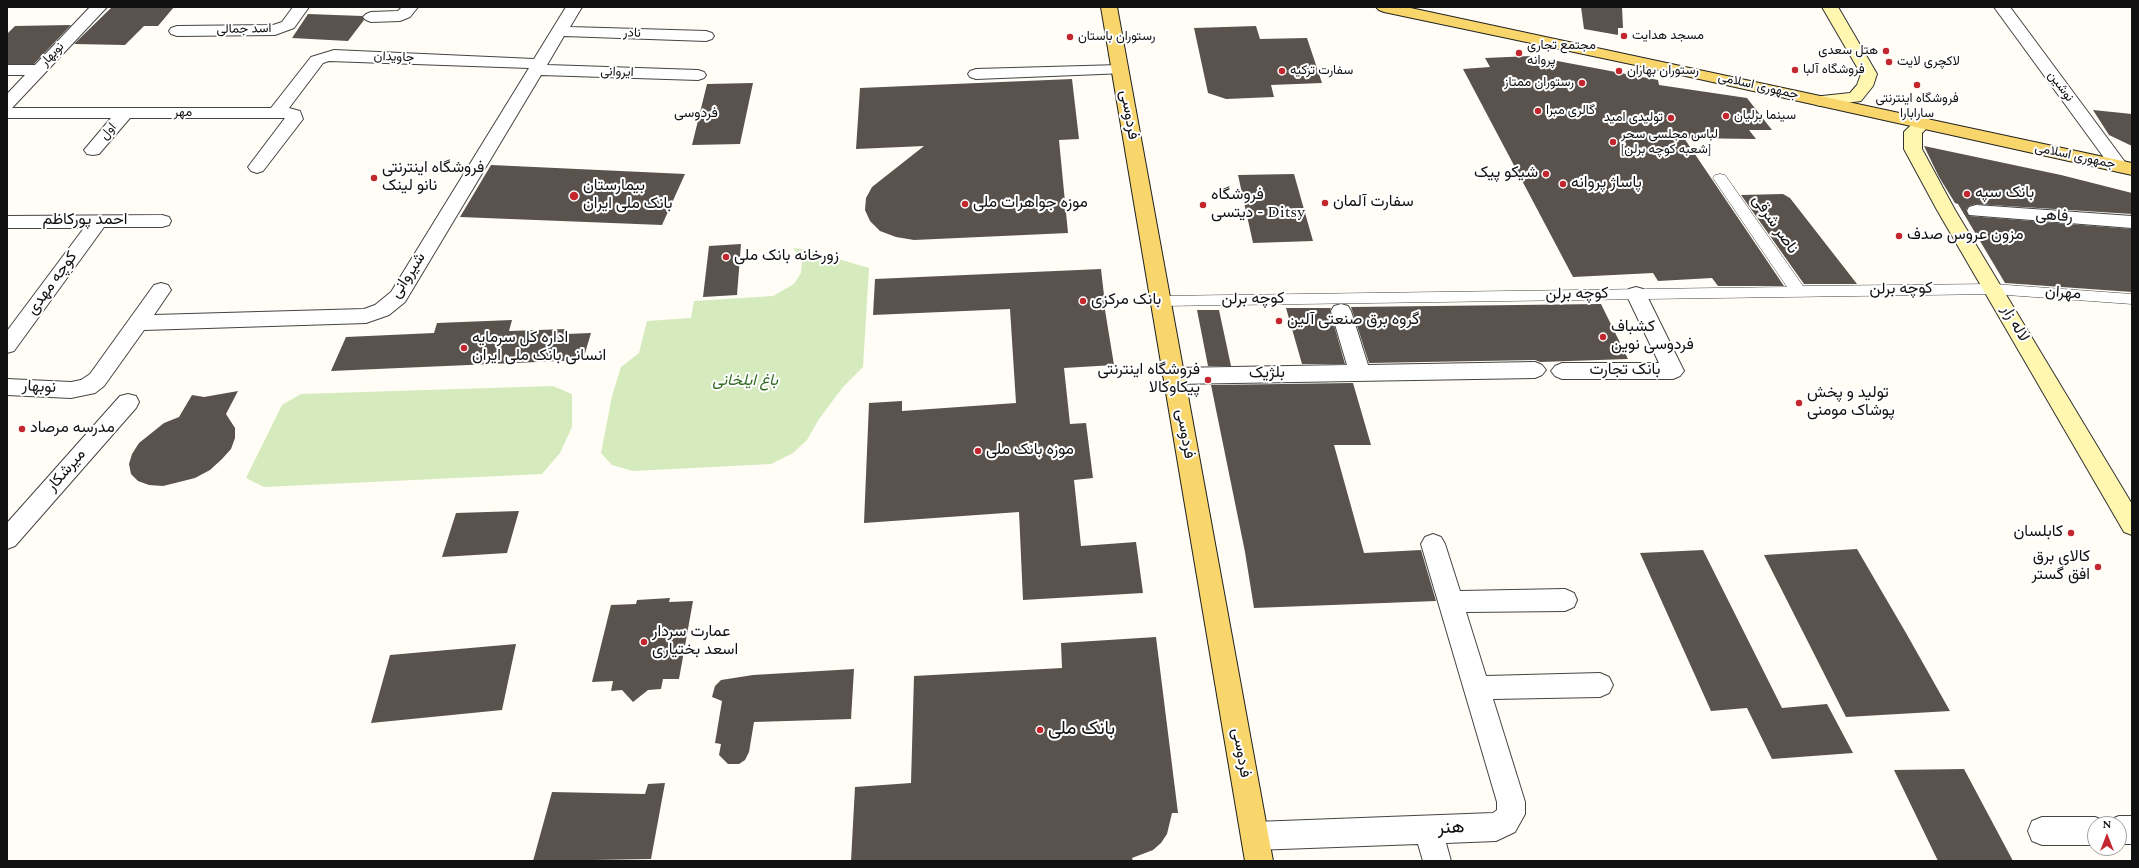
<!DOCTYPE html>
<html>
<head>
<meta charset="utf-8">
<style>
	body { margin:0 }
	#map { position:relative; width:2139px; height:868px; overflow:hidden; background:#fffdf5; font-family:Spectral,serif }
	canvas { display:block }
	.frame { position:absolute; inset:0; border:8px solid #111; pointer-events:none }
	.north { position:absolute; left:2087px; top:816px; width:40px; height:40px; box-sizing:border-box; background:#fff; border:1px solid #a0a0a0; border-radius:50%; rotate:0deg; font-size:11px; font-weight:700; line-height:16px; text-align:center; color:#111 }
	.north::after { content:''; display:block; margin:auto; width:14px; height:18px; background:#c4262e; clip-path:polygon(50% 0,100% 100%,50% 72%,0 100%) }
</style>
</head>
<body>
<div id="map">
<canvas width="2139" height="868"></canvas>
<div class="frame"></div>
<div class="north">N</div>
</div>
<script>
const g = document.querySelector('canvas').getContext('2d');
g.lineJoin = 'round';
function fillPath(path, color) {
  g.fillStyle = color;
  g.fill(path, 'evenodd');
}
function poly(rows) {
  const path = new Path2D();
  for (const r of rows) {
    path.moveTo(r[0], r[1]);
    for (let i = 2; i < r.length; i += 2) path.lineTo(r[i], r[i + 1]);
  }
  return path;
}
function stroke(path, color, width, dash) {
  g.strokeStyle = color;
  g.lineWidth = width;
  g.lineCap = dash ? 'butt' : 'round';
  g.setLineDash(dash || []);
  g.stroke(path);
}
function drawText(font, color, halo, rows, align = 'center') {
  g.font = font + ' Spectral,Vazirmatn,serif';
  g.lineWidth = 4;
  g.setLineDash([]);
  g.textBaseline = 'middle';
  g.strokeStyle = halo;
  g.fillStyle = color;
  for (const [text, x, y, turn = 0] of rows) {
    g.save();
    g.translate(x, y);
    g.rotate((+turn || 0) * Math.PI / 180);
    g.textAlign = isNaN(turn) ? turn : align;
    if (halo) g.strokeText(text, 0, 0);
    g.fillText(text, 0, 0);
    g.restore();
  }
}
const green = poly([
	[793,248,808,250,869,268,863,367,843,387,819,419,807,440,793,453,771,464,633,471,612,465,601,453,612,396,621,367,639,353,647,321,691,318,694,301,773,296,794,284,801,273,802,260],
	[553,386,572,394,572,427,560,453,542,474,264,487,246,478,282,405,301,394]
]);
const building = poly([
	[112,7,174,7,158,26,144,26,125,45,74,44],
	[1581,7,1622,7,1623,28,1618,28,1618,35,1584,29],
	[308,14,362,16,364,20,348,41,292,38],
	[71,25,34,64,7,64,7,34,15,26],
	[1256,26,1260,39,1307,38,1322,83,1271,85,1274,97,1226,99,1208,93,1194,28],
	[1531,56,1658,80,1659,85,1747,98,1772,130,1749,130,1756,139,1684,138,1784,286,1718,286,1712,278,1658,281,1653,273,1573,277,1463,69,1490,67,1485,58],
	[1072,79,1079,139,1059,140,1068,233,914,240,896,237,880,231,870,221,865,210,866,198,872,187,924,146,856,149,860,88],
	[753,83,740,144,692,145,707,84],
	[2093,110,2132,114,2132,146,2109,135],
	[1924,146,2061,175,2132,193,2132,214,1976,204,1969,206,1966,210,1969,216,2132,229,2132,292,2005,283,1958,204,1955,203,1939,177],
	[491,165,685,174,662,225,460,217],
	[1294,174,1313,241,1253,243,1238,175],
	[1783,194,1790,198,1857,284,1804,284,1741,195],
	[741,244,737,295,703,297,709,246],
	[1101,269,1105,304,1104,304,1114,365,1064,368,1070,424,1086,423,1093,478,1074,480,1081,546,1136,542,1143,593,1023,600,1019,512,864,523,869,403,902,401,902,411,1016,403,1010,309,873,315,875,279],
	[1601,304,1628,359,1540,362,1535,360,1369,363,1351,307],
	[1286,308,1331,308,1330,311,1345,364,1302,364],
	[1197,310,1219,310,1231,366,1208,366],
	[512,320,509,331,567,329,566,334,591,333,583,360,331,371,346,337,434,333,437,323],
	[1353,383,1371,445,1334,445,1364,553,1421,550,1436,601,1254,608,1245,552,1211,385],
	[238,391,226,414,235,428,235,438,231,449,222,459,210,470,195,478,163,486,149,485,138,481,131,474,129,464,132,454,139,443,164,423,179,417,192,395,204,397],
	[519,511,507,553,442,557,456,513],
	[1857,549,1906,633,1950,711,1846,717,1764,555],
	[1703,550,1782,708,1827,704,1853,753,1772,759,1747,708,1711,711,1640,553],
	[670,598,669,602,693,601,679,679,663,679,661,689,648,690,633,702,622,690,611,691,613,681,592,682,611,605,636,604,637,600],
	[1156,637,1178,813,1172,813,1167,834,1161,843,1153,850,1132,858,1133,861,851,861,855,787,911,783,914,676,1062,668,1061,643],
	[516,644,502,710,371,723,390,655],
	[854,669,851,719,754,722,749,752,745,760,739,764,728,764,719,755,721,744,715,743,722,701,712,697,715,686,721,680,753,675],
	[1964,769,2013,861,1938,861,1894,770],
	[665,783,651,859,533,861,552,792,645,794,648,784]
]);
const pedestrian = poly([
	[1720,174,1725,175,1803,286,1993,284,2132,294,2132,304,1993,294,1161,306,1156,305,1153,301,1156,297,1161,296,1787,287,1713,178,1715,175,1720,174]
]);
const minor = poly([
	[90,7,107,7,12,108,271,108,311,57,334,50,534,59,566,7,582,7,570,27,706,31,712,33,714,36,712,39,706,41,564,36,547,65,698,70,704,72,706,75,704,78,698,80,541,75,405,302,389,315,366,323,144,330,104,386,95,393,71,398,7,395,7,379,71,382,81,380,90,374,154,285,161,283,168,285,171,290,154,315,364,309,375,305,391,292,529,68,329,61,323,63,289,108,300,111,303,119,263,171,257,173,251,171,248,167,285,118,130,118,99,154,93,155,87,154,84,150,111,118,7,118,7,94,25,75,7,75,7,65,35,65,90,7],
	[293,7,309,7,294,28,275,35,177,36,171,34,169,31,171,28,177,26,273,25,282,22,293,7],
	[402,7,418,7,410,17,400,21,371,22,366,20,363,17,366,14,371,12,398,11,402,7],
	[1994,7,2010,7,2125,162,2128,166,2125,170,2119,172,2113,170,1994,7],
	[1120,65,1126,67,1128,70,1126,73,976,79,970,77,968,74,970,71,976,69,1120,65],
	[1976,205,2132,216,2132,228,1969,215,1967,211,1969,207,1976,205],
	[162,215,169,217,171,221,169,225,162,227,104,227,14,351,7,353,7,331,84,228,7,228,7,216,162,215],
	[1636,287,1643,289,1646,294,1684,371,1680,376,1673,379,1562,379,1555,376,1551,371,1555,366,1562,363,1659,363,1626,294,1629,289,1636,287],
	[1341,304,1348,306,1351,311,1368,365,1535,362,1542,365,1546,370,1542,375,1535,378,1174,384,1167,381,1163,376,1167,371,1174,368,1347,365,1331,311,1334,306,1341,304],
	[128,394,136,396,139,402,136,408,15,546,7,549,7,523,120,396,128,394],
	[1433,534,1441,537,1445,544,1460,591,1565,589,1574,593,1577,600,1574,607,1565,611,1466,612,1486,676,1600,673,1609,677,1613,685,1609,693,1600,697,1493,699,1525,802,1525,814,1515,832,1496,841,1446,843,1451,861,1423,861,1418,844,1255,850,1245,846,1241,836,1245,826,1255,822,1493,813,1497,810,1497,802,1421,544,1425,537,1433,534],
	[2119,816,2132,816,2132,844,2119,844,2119,824,2107,824,2109,820,2119,816],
	[2042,817,2095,817,2105,821,2106,824,2095,824,2095,845,2042,845,2032,841,2028,831,2032,821,2042,817]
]);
const secondary = poly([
	[1822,7,1838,7,1877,74,1873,86,1861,101,1822,106,1816,105,1814,101,1816,97,1822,96,1850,93,1857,85,1861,74,1822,7],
	[1923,118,1929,119,1932,123,1922,133,1922,149,1955,210,2132,504,2132,535,2124,532,1937,210,1904,149,1904,132,1917,119,1923,118]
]);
const primary = poly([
	[1101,7,1117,7,1273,861,1245,861,1101,7],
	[1376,7,1406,7,2132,163,2132,175,1645,67,1384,12,1379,10,1376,7]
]);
const markers = [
	[1624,36,4,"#c4262e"],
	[1070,37,4,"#c4262e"],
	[1886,51,4,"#c4262e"],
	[1519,53,4,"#c4262e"],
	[1889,62,4,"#c4262e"],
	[1795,70,4,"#c4262e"],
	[1282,71,4,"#c4262e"],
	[1619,71,4,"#c4262e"],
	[1582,83,4,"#c4262e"],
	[1917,85,4,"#c4262e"],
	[1538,111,4,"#c4262e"],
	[1726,116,4,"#c4262e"],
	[1671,118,4,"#c4262e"],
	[1613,142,4,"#c4262e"],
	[1546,174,4,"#c4262e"],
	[374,178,4,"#c4262e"],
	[1563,184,4,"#c4262e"],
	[1967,194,4,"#c4262e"],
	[574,196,5,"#c4262e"],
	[1325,203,4,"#c4262e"],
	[965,204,4,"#c4262e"],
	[1203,205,4,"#c4262e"],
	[1899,236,4,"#c4262e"],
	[726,257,4,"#c4262e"],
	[1083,301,4,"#c4262e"],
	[1279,321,4,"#c4262e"],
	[1603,337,4,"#c4262e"],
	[464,348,4,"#c4262e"],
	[1208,380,4,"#c4262e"],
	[1799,403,4,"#c4262e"],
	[22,429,4,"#c4262e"],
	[978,451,4,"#c4262e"],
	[2071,533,4,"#c4262e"],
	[2098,567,4,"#c4262e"],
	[644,642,4,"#c4262e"],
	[1040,730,4,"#c4262e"]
];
const farStreetnames = [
	["اسد جمالی",244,30,-1],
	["نادر",632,34,2],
	["نوبهار",53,55,-46],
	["جاویدان",394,58,2],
	["ایروانی",617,73,2],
	["جمهوری اسلامی",1758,87,13],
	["نوشین",2060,87,53],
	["مهر",183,113],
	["اول",109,132,-49],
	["جمهوری اسلامی",2075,157,12]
];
const farPoinames = [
	["مسجد هدایت",1632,36],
	["رستوران باستان",1078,37],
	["مجتمع تجاری",1527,46],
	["پروانه",1527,61],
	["هتل سعدی",1878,51,"right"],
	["لاکچری لایت",1897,62],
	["فروشگاه آلبا",1803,70],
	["سفارت ترکیه",1290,71],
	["رستوران بهاران",1627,71],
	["رستوران ممتاز",1574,83,"right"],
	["فروشگاه اینترنتی",1917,99,"center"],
	["سارابارا",1917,114,"center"],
	["گالری مبرا",1546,111],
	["سینما برلیان",1734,116],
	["تولیدی امید",1663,118,"right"],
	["لباس مجلسی سحر",1621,135],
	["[شعبه کوچه برلن]",1621,150]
];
const farNeighbourhoodnames = [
	["فردوسی",696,114]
];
const streetNames = [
	["فردوسی",1128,115,80],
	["رفاهی",2054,217,4],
	["احمد پورکاظم",85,221],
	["ناصر شرقی",1774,225,55],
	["شیروانی",409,276,-57],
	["کوچه مهدی",53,284,-54],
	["کوچه برلن",1901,290,-1],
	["مهران",2063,294,4],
	["کوچه برلن",1577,295,-1],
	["کوچه برلن",1253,300,-1],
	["لاله زار",2014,324,60],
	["بانک تجارت",1625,371],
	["بلژیک",1267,374,-1],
	["نوبهار",39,388,3],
	["فردوسی",1184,434,80],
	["میرشکار",67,471,-49],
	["فردوسی",1240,753,80]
];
const poiNames = [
	["فروشگاه اینترنتی",382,169],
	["نانو لینک",382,187],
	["شیکو پیک",1538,174,"right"],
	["پاساژ پروانه",1571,184],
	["بیمارستان",583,187],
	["بانک ملی ایران",583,205],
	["بانک سپه",1975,194],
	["فروشگاه",1211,196],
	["دیتسی - Ditsy",1211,214],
	["سفارت آلمان",1333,203],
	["موزه جواهرات ملی",973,204],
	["مزون عروس صدف",1907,236],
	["زورخانه بانک ملی",734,257],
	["بانک مرکزی",1091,301],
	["گروه برق صنعتی آلین",1287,321],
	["کشباف",1611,328],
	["فردوسی نوین",1611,346],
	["اداره کل سرمایه",472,339],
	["انسانی بانک ملی ایران",472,357],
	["فروشگاه اینترنتی",1200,371,"right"],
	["پیکاوکالا",1200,389,"right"],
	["تولید و پخش",1807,394],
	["پوشاک مومنی",1807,412],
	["مدرسه مرصاد",30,429],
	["موزه بانک ملی",986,451],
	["کابلسان",2063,533,"right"],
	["کالای برق",2090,558,"right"],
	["افق گستر",2090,576,"right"],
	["عمارت سردار",652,633],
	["اسعد بختیاری",652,651]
];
const parkNames = [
	["باغ ایلخانی",745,382]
];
const nearPoinames = [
	["بانک ملی",1048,730]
];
const nearStreetnames = [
	["هنر",1451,829,-2]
];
fillPath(green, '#d5ebbd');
fillPath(building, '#5a524d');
stroke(pedestrian, '#444', 1);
stroke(minor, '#444', 2);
stroke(secondary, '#333', 2);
stroke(primary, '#222', 2);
fillPath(pedestrian, '#fff');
fillPath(minor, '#fff');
fillPath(secondary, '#fff6b0');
fillPath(primary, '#f9d66b');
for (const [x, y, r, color] of markers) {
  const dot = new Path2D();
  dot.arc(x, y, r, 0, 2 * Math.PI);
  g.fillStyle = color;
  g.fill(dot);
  stroke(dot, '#fff', 1.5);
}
drawText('13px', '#111', '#fff', farStreetnames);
drawText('13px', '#111', '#fff', farPoinames, 'left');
drawText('14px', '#111', '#fff', farNeighbourhoodnames);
drawText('16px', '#111', '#fff', streetNames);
drawText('16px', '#111', '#fff', poiNames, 'left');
drawText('italic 16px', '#2f6b1f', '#fff', parkNames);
drawText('19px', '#111', '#fff', nearPoinames, 'left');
drawText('19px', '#111', '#fff', nearStreetnames);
</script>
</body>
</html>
